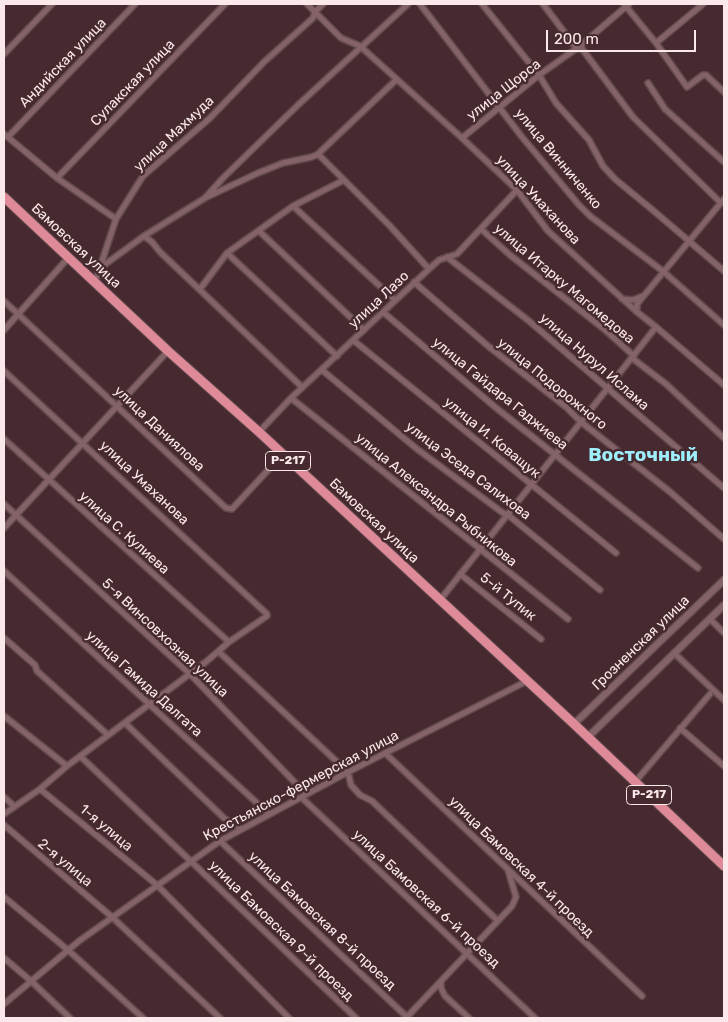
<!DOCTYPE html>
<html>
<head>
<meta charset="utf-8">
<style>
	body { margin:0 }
	#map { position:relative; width:728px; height:1022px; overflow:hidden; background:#462a2f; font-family:Rubik,sans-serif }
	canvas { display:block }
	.frame { position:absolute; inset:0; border:5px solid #fbe8ea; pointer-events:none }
	.scale { position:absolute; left:546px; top:30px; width:150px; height:22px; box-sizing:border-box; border:2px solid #fbe8ea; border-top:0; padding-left:6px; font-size:15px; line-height:18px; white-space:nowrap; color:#fbe8ea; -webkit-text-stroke:4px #462a2f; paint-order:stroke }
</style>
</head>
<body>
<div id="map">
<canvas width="728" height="1022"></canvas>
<div class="frame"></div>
<div class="scale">200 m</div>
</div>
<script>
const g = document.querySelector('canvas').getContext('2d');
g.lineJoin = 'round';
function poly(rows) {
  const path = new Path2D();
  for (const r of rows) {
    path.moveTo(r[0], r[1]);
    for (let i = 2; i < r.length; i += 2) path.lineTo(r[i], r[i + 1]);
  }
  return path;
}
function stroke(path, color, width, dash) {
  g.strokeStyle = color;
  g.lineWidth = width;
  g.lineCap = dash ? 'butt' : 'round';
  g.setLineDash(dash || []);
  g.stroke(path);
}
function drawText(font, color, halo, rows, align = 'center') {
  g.font = font + ' Rubik,sans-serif';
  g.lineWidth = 5;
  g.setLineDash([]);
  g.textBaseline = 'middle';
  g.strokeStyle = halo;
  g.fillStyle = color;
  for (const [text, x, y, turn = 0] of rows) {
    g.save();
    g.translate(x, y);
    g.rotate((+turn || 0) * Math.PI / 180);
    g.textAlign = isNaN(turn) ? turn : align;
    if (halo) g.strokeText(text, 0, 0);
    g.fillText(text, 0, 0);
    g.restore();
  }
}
const minor = poly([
	[307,4,341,38,360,46,462,138,517,190,548,231,637,312,656,327,724,385],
	[420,4,522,137,579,205,590,216,664,272,724,325],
	[482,4,539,75,556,103,589,140,603,166,615,179,655,212,724,271],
	[543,4,577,49],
	[624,4,656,43,687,87,703,75,706,75,724,92],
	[656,43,703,4],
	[580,46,633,117,721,203],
	[4,54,52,4],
	[648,83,665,109,724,162],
	[4,134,57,178,116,219],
	[8,137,135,4],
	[462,138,539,75,580,46,629,4],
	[318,154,390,226,429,269],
	[57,178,225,4],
	[207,197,258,173,283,163,312,157,318,154,396,80],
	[293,206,395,300],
	[481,229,510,255,604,329,634,356],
	[259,231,364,330],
	[144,236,152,242,160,252,302,387],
	[227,253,337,356],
	[447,257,529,321,724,488],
	[100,268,144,236,205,198,223,178,298,105,408,4],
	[95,282,116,219,143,176,210,118,264,62,313,18,315,12,323,4],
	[414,282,488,346,566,407,581,422,669,491,724,539],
	[200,289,227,253,293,206,344,180],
	[622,299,633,300,643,296],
	[4,301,226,508,232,509,282,455],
	[383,312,495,407,698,568],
	[637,312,637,304,724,199],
	[4,330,69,257],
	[353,340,616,553],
	[632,358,666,384,724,438],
	[322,370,417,449,503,513,508,515,600,590],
	[4,371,267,614,267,616,229,642,207,661,67,766,40,789,4,814],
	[291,398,568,619],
	[259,432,291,398,429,269,439,260,457,254,517,190],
	[4,439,229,642],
	[4,504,190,674,306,794],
	[4,528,168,351],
	[4,571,269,814],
	[460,574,541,639],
	[440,600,656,327],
	[710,619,724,633],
	[4,638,35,665,37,671,108,735],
	[219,652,348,772,351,785,360,795,372,801,498,921],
	[674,653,724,700],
	[4,716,67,766],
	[125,723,224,818,241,829],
	[680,728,724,766],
	[385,753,642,996],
	[80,756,356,1018],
	[635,782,710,694],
	[40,789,157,885,289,1018],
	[4,797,14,806],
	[301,797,535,1018],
	[4,825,112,917,220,1018],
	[220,841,408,1018],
	[4,897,68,950,143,1018],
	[4,958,31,981,70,1018],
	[441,982,441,988,445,996,469,1018],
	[4,1004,79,941,220,841,348,772,527,681],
	[406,1018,512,906,516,897,508,870]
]);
const tertiary = poly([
	[574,724,724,580],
	[588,737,724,605]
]);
const trunk = poly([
	[4,197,168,351,259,432,574,724,724,866]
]);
const shields = [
	[288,461,45],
	[649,795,45]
];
const shieldNames = [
	["Р-217",288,461],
	["Р-217",649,795]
];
const streetNames = [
	["Андийская улица",63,63,-46],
	["Сулакская улица",133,83,-46],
	["улица Щорса",504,90,-38],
	["улица Махмуда",174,134,-43],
	["улица Винниченко",558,159,50],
	["улица Умаханова",538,200,47],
	["Бамовская улица",76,246,43],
	["улица Итарку Магомедова",564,284,40],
	["улица Лазо",379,300,-43],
	["улица Нурул Ислама",594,362,41],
	["улица Подорожного",552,384,39],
	["улица Гайдара Гаджиева",500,394,39],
	["улица Даниялова",159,429,43],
	["улица И. Коващук",492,438,39],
	["улица Эседа Салихова",468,471,37],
	["улица Умаханова",144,483,43],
	["улица Александра Рыбникова",436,500,39],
	["Бамовская улица",374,521,43],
	["улица С. Кулиева",124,533,42],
	["5-й Тупик",508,597,39],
	["5-я Винсовхозная улица",165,638,43],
	["Грозненская улица",641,643,-44],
	["улица Гамида Далгата",144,684,42],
	["Крестьянско-фермерская улица",301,786,-28],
	["1-я улица",106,828,40],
	["2-я улица",65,863,40],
	["улица Бамовская 4-й проезд",521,867,44],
	["улица Бамовская 6-й проезд",426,899,43],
	["улица Бамовская 8-й проезд",322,921,43],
	["улица Бамовская 9-й проезд",281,931,44]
];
const districtNames = [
	["Восточный",643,456]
];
stroke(minor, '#624a4e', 8);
stroke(tertiary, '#624a4e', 9);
stroke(trunk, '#624a4e', 11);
stroke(minor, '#846368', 5);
stroke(tertiary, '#846368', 6);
stroke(trunk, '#de8a99', 9);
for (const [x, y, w] of shields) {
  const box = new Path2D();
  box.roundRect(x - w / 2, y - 9.5, w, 19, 4);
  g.fillStyle = '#462a2f';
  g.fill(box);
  stroke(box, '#fbe8ea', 1);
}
drawText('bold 12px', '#fbe8ea', null, shieldNames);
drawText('14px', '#fbe8ea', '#462a2f', streetNames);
drawText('bold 19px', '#9feefc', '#462a2f', districtNames);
</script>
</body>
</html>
